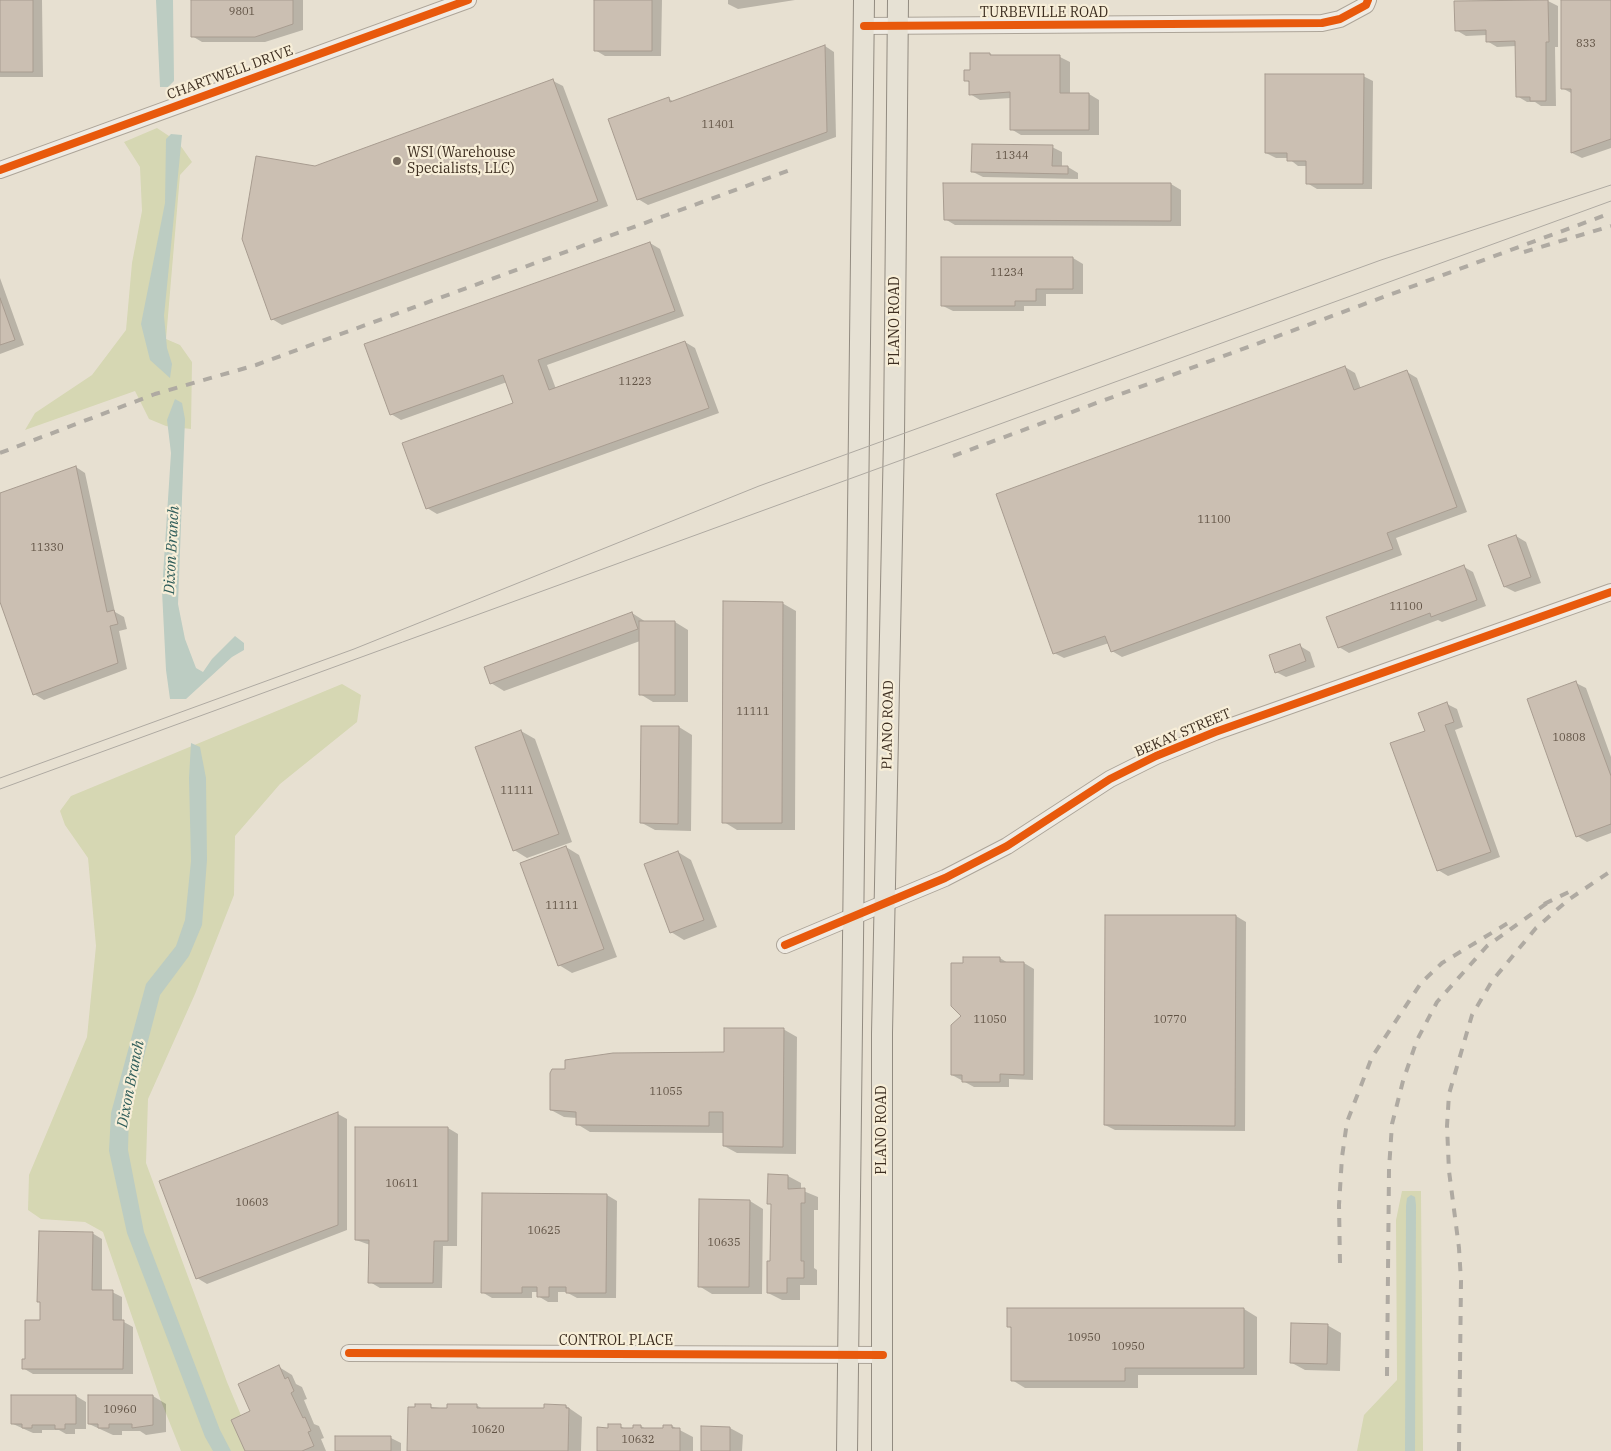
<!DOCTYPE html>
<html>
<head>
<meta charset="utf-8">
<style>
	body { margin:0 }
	canvas { display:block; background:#e7e0d1 }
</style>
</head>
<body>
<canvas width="1611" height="1451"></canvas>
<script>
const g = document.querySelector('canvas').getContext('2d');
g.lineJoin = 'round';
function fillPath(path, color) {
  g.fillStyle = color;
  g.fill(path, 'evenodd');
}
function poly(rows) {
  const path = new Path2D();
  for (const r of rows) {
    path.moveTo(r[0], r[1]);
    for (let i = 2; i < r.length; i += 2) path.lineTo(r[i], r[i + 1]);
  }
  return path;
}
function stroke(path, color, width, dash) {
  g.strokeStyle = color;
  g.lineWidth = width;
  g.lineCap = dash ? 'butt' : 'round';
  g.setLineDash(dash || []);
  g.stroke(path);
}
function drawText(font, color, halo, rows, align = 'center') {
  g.font = font + ' "IBM Plex Serif",serif';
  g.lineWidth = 4.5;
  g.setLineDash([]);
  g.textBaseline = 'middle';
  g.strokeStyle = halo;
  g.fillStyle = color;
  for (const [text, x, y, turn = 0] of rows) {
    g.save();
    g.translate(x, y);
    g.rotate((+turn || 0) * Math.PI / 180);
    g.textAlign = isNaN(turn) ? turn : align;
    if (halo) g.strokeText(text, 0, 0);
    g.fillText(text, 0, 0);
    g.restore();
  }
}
const green = poly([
	[157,128,178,142,192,162,180,175,166,339,180,345,192,362,191,429,166,426,149,419,135,391,25,430,35,413,92,375,126,330,132,263,142,211,140,167,124,142],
	[342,684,361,695,357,722,280,784,235,836,234,895,195,994,148,1099,146,1163,227,1382,256,1451,181,1451,161,1401,103,1232,85,1222,41,1219,28,1210,29,1175,87,1037,96,946,88,858,65,825,60,811,71,796],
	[1402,1191,1421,1191,1423,1451,1357,1451,1364,1415,1397,1380,1396,1220]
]);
const water = poly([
	[156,0,173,0,174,81,168,87,160,87],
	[171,134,182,135,164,316,167,348,172,364,170,378,150,360,141,324,165,203,166,139],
	[175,399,182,403,185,419,178,604,185,639,196,668,203,672,212,659,235,636,244,643,244,650,232,657,186,699,170,699,166,670,162,591,171,453,167,420],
	[191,743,200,747,206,778,207,860,202,925,189,956,160,995,129,1114,128,1150,144,1232,220,1430,231,1451,213,1451,205,1437,127,1233,109,1151,111,1113,146,984,176,946,185,920,191,861,189,778],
	[1411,1195,1415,1197,1416,1205,1415,1451,1405,1451,1406,1206,1407,1198]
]);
const shadow = poly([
	[0,0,42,0,43,77,0,77],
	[192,0,303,0,303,30,265,42,202,42,192,36],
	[596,0,662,0,661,56,605,56,595,50],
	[728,0,795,0,738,9,728,4],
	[1562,0,1611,0,1611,148,1582,158,1572,153,1573,94,1562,88],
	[1548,1,1558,6,1558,47,1555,47,1556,106,1541,106,1535,102,1527,102,1517,96,1516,46,1497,47,1487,41,1487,35,1466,36,1456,30],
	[825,46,834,52,836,137,648,205,638,199,668,98,674,102],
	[990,54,994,56,1060,57,1070,62,1070,94,1089,94,1099,100,1099,135,1021,135,1011,129,1011,98,980,100,970,94,970,83,966,80,971,71],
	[1363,76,1373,81,1372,189,1317,189,1307,183,1307,166,1298,166,1288,158,1276,158,1266,153],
	[553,81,563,86,608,206,282,325,272,319,315,167],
	[1052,147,1062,152,1062,167,1068,167,1078,173,1078,179,983,177,973,172],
	[1171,184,1181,190,1181,226,955,225,945,219],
	[650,243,660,249,684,316,547,365,556,389,685,342,695,348,719,413,437,514,427,508,514,404,507,382,401,420,391,414],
	[1073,258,1083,264,1083,294,1046,294,1046,306,1024,306,1024,311,953,311,943,306,943,259],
	[0,278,24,345,0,354],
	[1345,367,1355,373,1361,389,1407,372,1417,378,1467,512,1396,538,1402,555,1122,657,1112,651,1109,643,1064,658,1054,653],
	[76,467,85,473,115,612,124,617,127,629,119,631,127,669,44,700,34,694,0,599,0,494],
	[1516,536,1526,542,1541,583,1515,592,1505,587],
	[1464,567,1473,572,1486,606,1442,622,1438,620,1349,653,1339,647],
	[782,603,796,611,795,830,737,830,724,822],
	[632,613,646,622,675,622,688,630,688,702,653,702,640,694,640,641,504,691,491,683],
	[1300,646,1310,652,1315,667,1286,677,1276,672],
	[1576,683,1586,688,1611,757,1611,833,1587,842,1577,836],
	[1447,704,1457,709,1463,727,1455,730,1500,857,1448,876,1438,870,1426,732],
	[679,727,692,735,691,831,655,830,642,823],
	[521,731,535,739,572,842,527,858,514,850],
	[566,847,579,855,617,957,572,973,559,965],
	[678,852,691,860,717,927,684,940,671,932],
	[1236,916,1246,922,1245,1131,1115,1130,1105,1125],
	[1000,958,1008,963,1024,963,1034,969,1033,1080,1009,1079,1009,1087,974,1087,952,1075,963,1016],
	[783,1029,797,1037,796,1154,737,1153,724,1146,724,1133,590,1132,577,1124,577,1118,564,1117,551,1110,566,1070,725,1054],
	[338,1114,347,1119,347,1230,207,1284,197,1278],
	[356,1128,448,1128,458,1134,457,1246,443,1246,442,1288,380,1288,370,1282,370,1245,356,1240],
	[788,1176,801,1183,801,1190,818,1197,818,1210,814,1210,814,1268,817,1270,817,1285,800,1285,800,1300,782,1300,768,1293,772,1263,772,1205,769,1203],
	[607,1195,617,1201,616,1298,577,1298,566,1292,558,1292,558,1302,548,1302,538,1296,538,1292,532,1292,532,1298,492,1298,482,1292],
	[750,1201,763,1209,762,1294,712,1294,699,1286],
	[92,1233,102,1239,102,1292,112,1292,122,1297,122,1321,133,1327,133,1374,33,1374,23,1368,41,1321,41,1303,38,1301],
	[1244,1309,1257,1317,1257,1375,1138,1375,1138,1388,1025,1388,1012,1380,1012,1329,1008,1326],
	[1327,1325,1341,1333,1340,1371,1305,1370,1292,1363],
	[279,1367,292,1375,296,1384,302,1387,307,1399,304,1400,314,1424,319,1426,324,1438,321,1439,326,1451,246,1451,252,1412],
	[76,1396,86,1402,86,1429,75,1429,75,1434,66,1434,59,1430,42,1430,42,1433,33,1433,13,1424],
	[153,1396,166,1404,166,1432,146,1435,140,1431,122,1431,122,1435,113,1435,89,1424],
	[417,1405,448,1409,476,1405,483,1409,546,1410,566,1406,582,1417,581,1451,409,1451],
	[620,1426,626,1429,641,1426,646,1429,664,1429,672,1426,693,1437,693,1451,598,1451,609,1429],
	[730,1428,743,1435,742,1451,702,1451],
	[391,1438,401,1443,401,1451,336,1451]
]);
const building = poly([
	[0,0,33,0,33,72,0,72,0,0],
	[191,0,293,0,293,24,255,37,191,37,191,0],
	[594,0,652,0,652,51,594,51,594,0],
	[1548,0,1549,42,1546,42,1546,101,1530,101,1530,97,1516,97,1515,41,1486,42,1486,30,1455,31,1454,1,1548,0],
	[1561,0,1611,0,1611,139,1571,153,1571,89,1561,89,1561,0],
	[825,45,827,132,637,200,608,119,669,97,670,102,825,45],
	[970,53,990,53,990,55,1060,55,1060,93,1089,93,1089,130,1010,130,1010,92,969,95,969,81,964,81,964,70,970,70,970,53],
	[1265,74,1364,74,1363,184,1306,184,1306,161,1287,161,1287,153,1265,153,1265,74],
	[553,79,598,201,271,320,242,239,256,156,315,166,553,79],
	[972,144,1053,145,1052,166,1068,166,1068,174,971,172,972,144],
	[943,183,1171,183,1171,221,944,220,943,183],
	[650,242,675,311,538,360,549,390,685,341,709,408,426,509,402,443,513,403,503,375,390,415,364,344,650,242],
	[941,257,1073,257,1073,289,1036,289,1036,301,1015,301,1015,306,941,306,941,257],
	[0,298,15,340,0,345,0,298],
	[1345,366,1354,390,1407,370,1457,507,1387,533,1393,549,1111,652,1105,636,1053,654,996,494,1345,366],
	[76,466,107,612,114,610,118,624,110,626,118,663,33,695,0,602,0,493,76,466],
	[1516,535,1531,577,1504,587,1488,545,1516,535],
	[1464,565,1477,600,1431,617,1430,613,1338,648,1326,617,1464,565],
	[723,601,783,602,782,823,722,823,723,601],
	[632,612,638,629,490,684,484,667,632,612],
	[639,621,675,621,675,695,639,695,639,621],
	[1300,644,1306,661,1275,673,1269,655,1300,644],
	[1576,681,1611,776,1611,824,1576,837,1527,699,1576,681],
	[1447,702,1454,722,1445,725,1491,852,1437,871,1390,743,1425,731,1418,713,1447,702],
	[641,726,679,726,678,824,640,823,641,726],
	[521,730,559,834,513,851,475,747,521,730],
	[566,846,604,949,558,966,520,863,566,846],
	[678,851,704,920,670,933,644,864,678,851],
	[1105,915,1236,915,1235,1126,1104,1125,1105,915],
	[963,957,1000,957,1000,962,1024,962,1024,1075,1000,1074,1000,1082,962,1082,962,1075,951,1075,951,1025,961,1016,951,1006,951,963,963,963,963,957],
	[724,1028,784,1028,783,1147,723,1146,723,1112,709,1112,709,1126,576,1125,576,1112,550,1110,550,1073,552,1069,565,1069,565,1060,613,1053,724,1052,724,1028],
	[338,1112,338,1225,196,1279,159,1181,338,1112],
	[355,1127,448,1127,448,1241,434,1241,433,1283,368,1283,369,1240,355,1240,355,1127],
	[768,1174,788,1175,788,1189,805,1188,805,1203,801,1203,801,1261,804,1261,804,1278,787,1278,787,1293,767,1293,767,1261,770,1261,771,1204,767,1204,768,1174],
	[482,1193,607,1194,606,1293,566,1293,566,1287,549,1287,549,1297,537,1297,537,1287,522,1287,522,1293,481,1293,482,1193],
	[699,1199,750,1200,749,1287,698,1287,699,1199],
	[39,1231,93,1232,92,1290,113,1290,113,1320,124,1320,123,1369,22,1369,22,1359,25,1359,25,1320,40,1320,40,1302,37,1302,39,1231],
	[1007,1308,1244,1308,1244,1368,1125,1368,1125,1381,1011,1381,1011,1327,1007,1327,1007,1308],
	[1291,1323,1328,1324,1327,1364,1290,1363,1291,1323],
	[279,1365,285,1379,288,1377,294,1391,291,1393,303,1418,305,1417,311,1431,308,1432,314,1446,302,1451,245,1451,231,1420,250,1411,238,1384,279,1365],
	[11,1395,76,1395,76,1424,65,1424,65,1429,55,1429,55,1425,32,1425,32,1428,22,1428,22,1424,11,1424,11,1395],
	[88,1395,153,1395,153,1425,132,1428,132,1424,109,1424,109,1428,98,1428,98,1424,88,1424,88,1395],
	[415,1404,431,1404,431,1408,447,1408,447,1404,477,1404,477,1408,544,1408,544,1404,566,1405,566,1408,569,1408,568,1451,407,1451,408,1407,415,1407,415,1404],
	[608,1424,621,1424,621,1428,633,1428,633,1425,641,1425,641,1428,663,1428,663,1425,672,1425,672,1428,680,1428,680,1451,597,1451,597,1427,608,1428,608,1424],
	[701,1426,730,1427,730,1451,701,1451,701,1426],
	[335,1436,391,1436,391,1451,335,1451,335,1436]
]);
const minor = poly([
	[864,26,1322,23,1340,19,1366,5,1368,0],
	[0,170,468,0],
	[785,945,945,878,1007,846,1110,779,1156,756,1215,732,1611,592],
	[349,1353,883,1355]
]);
const major = poly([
	[847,1451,864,0],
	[882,1451,882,1033,894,437,898,0]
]);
const tram = poly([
	[0,778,354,649,759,486,1381,260,1611,185],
	[0,789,1611,201]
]);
const rail = poly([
	[1524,252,1611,226],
	[0,453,155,394,256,365,790,170],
	[953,456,1611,213],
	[1544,904,1575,889],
	[1340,1263,1339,1205,1342,1157,1347,1122,1372,1057,1421,983,1442,963,1508,923],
	[1387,1376,1389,1169,1392,1124,1403,1081,1417,1040,1437,1002,1487,946,1550,901],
	[1459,1451,1461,1281,1459,1248,1449,1171,1447,1126,1449,1094,1472,1015,1492,981,1536,928,1568,900,1611,871]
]);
const cycleway = poly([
	[864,26,1322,23,1340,19,1366,5,1368,0],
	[0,170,468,0],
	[785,945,945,878,1007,846,1110,779,1156,756,1215,732,1611,592],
	[349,1353,883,1355]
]);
const markers = [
	[397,161,5,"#786c5e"]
];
const numberNames = [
	["9801",242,12],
	["833",1586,44],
	["11401",718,125],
	["11344",1012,156],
	["11234",1007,273],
	["11223",635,382],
	["11100",1214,520],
	["11330",47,548],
	["11100",1406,607],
	["11111",753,712],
	["10808",1569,738],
	["11111",517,791],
	["11111",562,906],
	["11050",990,1020],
	["10770",1170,1020],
	["11055",666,1092],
	["10611",402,1184],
	["10603",252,1203],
	["10625",544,1231],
	["10635",724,1243],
	["10950",1084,1338],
	["10950",1128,1347],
	["10960",120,1410],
	["10620",488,1430],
	["10632",638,1440]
];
const streetNames = [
	["TURBEVILLE ROAD",1044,13],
	["CHARTWELL DRIVE",230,73,-20],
	["PLANO ROAD",895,321,-90],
	["PLANO ROAD",888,725,-89],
	["BEKAY STREET",1183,733,-23],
	["PLANO ROAD",882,1130,-90],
	["CONTROL PLACE",616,1341]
];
const poiNames = [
	["WSI (Warehouse",407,153],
	["Specialists, LLC)",407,169]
];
const waterNames = [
	["Dixon Branch",172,550,-87],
	["Dixon Branch",131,1084,-79]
];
fillPath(green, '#d6d7b3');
fillPath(water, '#bcccc2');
fillPath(shadow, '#0003');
fillPath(building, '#cbbfb2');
stroke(building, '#a89c90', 1);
stroke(minor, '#ada599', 18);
stroke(major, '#928b80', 22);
stroke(minor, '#efebe3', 16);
stroke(major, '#e6e1d4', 20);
stroke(tram, '#afaaa2', 1);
stroke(rail, '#afaaa2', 4, [9, 9]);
stroke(cycleway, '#e8590c', 8);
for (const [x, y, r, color] of markers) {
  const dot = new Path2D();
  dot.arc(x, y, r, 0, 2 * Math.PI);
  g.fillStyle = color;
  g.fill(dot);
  stroke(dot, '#f7eed8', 2);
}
drawText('11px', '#605244', null, numberNames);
drawText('14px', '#3d2e20', '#f7eed8', streetNames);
drawText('14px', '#3d2e20', '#f7eed8', poiNames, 'left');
drawText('italic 15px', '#2f5d5a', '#f7eed8', waterNames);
</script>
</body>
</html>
